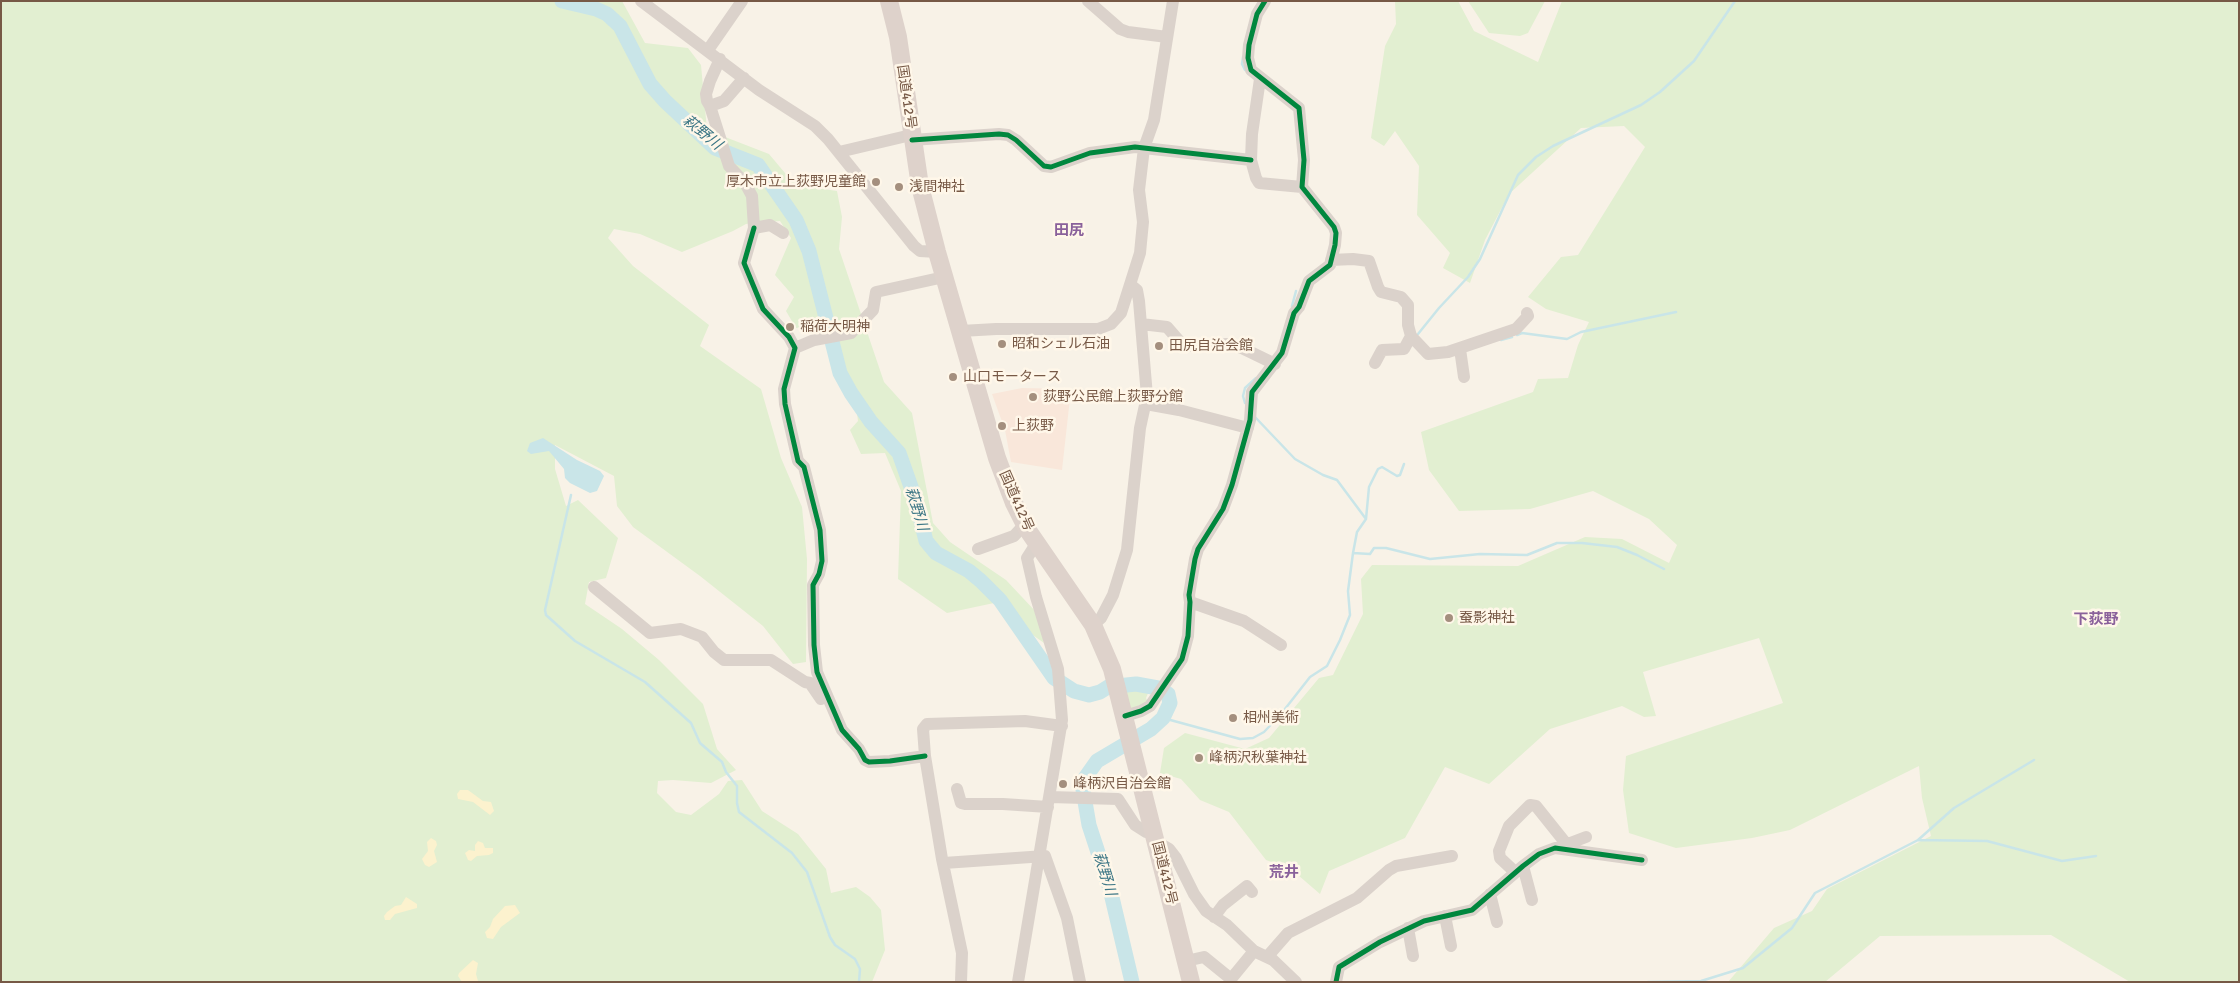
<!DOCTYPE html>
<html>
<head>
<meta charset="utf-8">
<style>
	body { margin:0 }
	#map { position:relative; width:2240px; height:983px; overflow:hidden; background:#f8f2e7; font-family:Signika,sans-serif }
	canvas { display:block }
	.frame { position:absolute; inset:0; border:2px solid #775946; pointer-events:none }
</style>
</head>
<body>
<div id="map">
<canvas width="2240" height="983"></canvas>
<div class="frame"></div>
</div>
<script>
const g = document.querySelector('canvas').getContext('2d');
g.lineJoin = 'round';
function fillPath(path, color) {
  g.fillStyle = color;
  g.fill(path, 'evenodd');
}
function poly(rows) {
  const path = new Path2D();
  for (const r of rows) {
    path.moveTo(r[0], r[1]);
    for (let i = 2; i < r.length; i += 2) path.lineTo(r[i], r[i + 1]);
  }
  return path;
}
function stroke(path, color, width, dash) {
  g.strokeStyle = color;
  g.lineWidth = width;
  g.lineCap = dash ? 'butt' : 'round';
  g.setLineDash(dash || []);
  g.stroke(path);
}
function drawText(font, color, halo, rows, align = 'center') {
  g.font = font + ' Signika,"Noto Sans JP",sans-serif';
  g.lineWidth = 5;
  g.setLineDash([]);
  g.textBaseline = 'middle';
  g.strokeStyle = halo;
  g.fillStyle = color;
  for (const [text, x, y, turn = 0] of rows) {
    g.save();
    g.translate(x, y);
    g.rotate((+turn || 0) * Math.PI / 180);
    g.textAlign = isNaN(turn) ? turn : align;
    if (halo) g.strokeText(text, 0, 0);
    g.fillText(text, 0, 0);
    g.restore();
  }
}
const commercial = poly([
	[1022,388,1071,389,1062,470,1011,462,1005,430,992,394]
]);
const green = poly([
	[1,1,622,1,645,43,688,48,701,65,707,130,769,154,785,173,803,186,837,191,842,217,839,249,884,382,912,413,933,523,950,542,1006,580,1037,613,1044,643,1030,633,1019,618,994,603,947,613,898,579,901,491,885,453,861,454,850,430,858,421,853,383,820,325,796,328,786,311,794,297,775,275,791,238,780,221,746,224,733,231,682,252,640,234,614,229,608,238,633,266,709,325,700,346,761,389,781,458,802,507,807,559,806,662,793,664,763,626,700,576,633,527,617,506,614,476,555,445,555,469,566,506,578,500,618,538,606,578,589,582,585,604,622,629,659,660,703,704,717,749,736,770,711,783,673,780,658,781,657,793,676,812,691,815,719,794,728,781,742,780,762,811,798,834,826,869,831,893,856,887,870,897,881,910,885,950,872,982,1,982],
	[1395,1,1458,1,1474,31,1538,62,1562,1,2239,1,2239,982,2130,982,2051,935,1880,936,1825,982,1728,982,1774,928,1812,911,1827,889,1931,836,1922,798,1919,766,1790,830,1752,838,1676,848,1629,833,1623,790,1626,756,1783,703,1759,638,1643,672,1656,716,1644,717,1622,706,1550,729,1489,784,1445,767,1405,838,1329,871,1320,894,1291,869,1266,860,1229,812,1200,800,1181,779,1160,773,1164,748,1185,733,1245,749,1269,738,1319,678,1333,675,1363,614,1361,579,1372,565,1518,566,1585,537,1622,539,1669,563,1677,545,1649,519,1593,491,1530,509,1459,511,1429,470,1421,432,1533,392,1538,379,1568,378,1578,345,1589,322,1546,309,1528,297,1561,257,1578,255,1645,147,1624,126,1581,128,1509,194,1485,240,1470,283,1443,268,1450,253,1417,215,1419,166,1395,131,1384,146,1371,138,1385,46,1396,24],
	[1468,1,1545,1,1528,33,1520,36,1489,33],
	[1137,689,1149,691,1146,698,1148,703,1130,710,1126,691]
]);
const sand = poly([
	[460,790,468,790,483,801,491,802,494,811,490,815,473,802,458,799,457,794],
	[431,838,436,841,437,845,434,851,437,862,429,867,425,865,422,859,428,851,427,842],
	[478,841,483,843,485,848,493,848,493,853,489,855,477,856,471,861,468,860,465,853,469,850,475,851,475,845],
	[406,897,417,904,417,908,395,914,390,920,385,920,384,916,387,912,395,906,401,905],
	[515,905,520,913,501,927,493,939,487,938,485,932,490,927,493,919,505,906],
	[473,960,478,963,476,974,478,981,462,982,458,976,459,973]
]);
const water = poly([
	[543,438,577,460,600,471,604,476,597,491,590,493,570,483,565,478,564,469,549,451,531,454,527,451,530,443]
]);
const stream = poly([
	[1243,57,1242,64,1245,70],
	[1292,306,1296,291],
	[1418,334,1439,308,1468,277,1480,259,1518,175,1536,157,1553,146,1641,105,1660,92,1694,61,1735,1],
	[1517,335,1522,333,1567,339,1581,332,1676,312],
	[1501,340,1512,337],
	[1245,403,1243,396,1245,388,1256,378],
	[571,495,545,610,546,615,575,641,645,682,691,723,700,743,722,762,726,772,737,786,737,803,739,812,792,853,807,872,830,937,835,945,855,959,860,969,859,982],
	[1366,519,1369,487,1378,469,1382,467,1397,476,1400,475,1404,464],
	[1353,553,1370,554,1374,548,1386,548,1430,559,1480,554,1527,555,1557,543,1582,543,1617,547,1637,555,1664,569],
	[1163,718,1240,739,1253,738,1264,732,1281,714,1310,677,1327,666,1340,640,1350,615,1348,591,1353,553,1357,532,1366,519,1337,480,1323,475,1295,459,1255,417],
	[1918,840,1987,841,2062,861,2096,856],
	[1648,982,1701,981,1743,968,1792,928,1815,893,1918,840,1954,808,2034,760]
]);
const river = poly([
	[562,1,596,9,607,14,620,26,650,84,665,101,715,148,758,165,796,220,809,251,840,373,851,393,871,422,899,453,916,501,926,541,936,553,969,571,981,581,1000,600,1054,678,1074,691,1089,695,1100,692,1108,687,1136,684,1158,688,1168,694,1170,703,1163,718,1151,729,1097,761,1085,778,1083,790,1089,825,1110,889,1132,982]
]);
const minor = poly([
	[641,1,759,90,815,126,828,139,914,246,920,251,937,252],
	[1088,1,1120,29,1128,32,1167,37],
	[708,50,742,1],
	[720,59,710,81,706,94,707,101,710,106,729,166,745,183,752,196,754,228,770,225,783,233],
	[1260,79,1252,134,1251,160,1256,178,1259,183,1302,187],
	[710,106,724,101,744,78],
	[912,140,999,134,1008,135,1016,140,1044,166,1051,167,1090,153,1135,147,1251,160],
	[839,152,911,135],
	[754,228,744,263,763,309,789,337,795,348,784,389,785,404,798,461,804,467,820,530,822,561,819,574,813,585,814,645,817,672,842,730,859,749,865,760,869,762,890,761,925,756],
	[1331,260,1353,259,1369,261,1378,287,1381,292,1401,297,1408,305,1408,325,1411,336],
	[1141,324,1167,327,1180,342,1187,346,1228,344,1242,348,1275,364],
	[961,331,996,329,1098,329,1111,324,1121,313,1140,253,1143,222,1139,190,1144,148,1154,120,1173,1],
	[795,348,814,340,851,333,873,310,876,292,944,277],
	[1460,349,1464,377],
	[1375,363,1382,350,1404,349,1411,336,1428,354,1448,352,1516,329,1528,316,1527,313],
	[1146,404,1179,410,1248,428],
	[978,549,1014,536,1024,525],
	[594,587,650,633,681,629,702,637,714,652,724,660,771,660,805,682,810,683,821,699],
	[1190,602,1244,621,1281,645],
	[1093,625,1101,618,1113,595,1127,550,1140,428,1147,396,1139,301,1137,290,1131,285],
	[1125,716,1141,711,1150,706,1182,659,1188,636,1190,602,1189,595,1195,559,1198,549,1223,509,1232,485,1250,420,1252,392,1282,353,1294,313,1299,307,1309,281,1330,265,1335,245,1336,233,1334,227,1302,187,1304,160,1299,108,1251,70,1248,58,1249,45,1257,14,1265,1],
	[957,789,961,803,965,804,1003,804,1048,807],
	[1050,797,1118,799,1135,825,1146,832,1154,834],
	[1157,842,1169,849,1176,858,1194,894,1206,911,1227,925,1254,951,1273,960,1296,982],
	[1557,848,1586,837],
	[944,863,1045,856,1067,918,1080,982],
	[1523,866,1532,900],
	[1515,872,1500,858,1499,851,1509,826,1530,805,1536,806,1564,841,1566,845],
	[1490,894,1497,922],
	[1445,916,1451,946],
	[1214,917,1223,905,1247,886,1252,892],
	[1408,928,1413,956],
	[1267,957,1288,933,1357,898,1389,870,1396,866,1452,856],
	[1186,961,1204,957,1231,979,1254,951],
	[961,982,962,953,942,859,925,756,923,729,927,724,1025,721,1062,726],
	[1018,982,1062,720,1058,669,1036,597,1027,558,1036,544],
	[1336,982,1339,967,1380,942,1424,921,1472,910,1523,866,1539,854,1555,848,1642,860]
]);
const highway = poly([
	[889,1,898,37,920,186,937,252,997,458,1014,503,1027,529,1093,625,1112,669,1191,982]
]);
const cycleway = poly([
	[912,140,999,134,1008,135,1016,140,1044,166,1051,167,1090,153,1135,147,1251,160],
	[754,228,744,263,763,309,789,337,795,348,784,389,785,404,798,461,804,467,820,530,822,561,819,574,813,585,814,645,817,672,842,730,859,749,865,760,869,762,890,761,925,756],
	[1125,716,1141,711,1150,706,1182,659,1188,636,1190,602,1189,595,1195,559,1198,549,1223,509,1232,485,1250,420,1252,392,1282,353,1294,313,1299,307,1309,281,1330,265,1335,245,1336,233,1334,227,1302,187,1304,160,1299,108,1251,70,1248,58,1249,45,1257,14,1265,1],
	[1336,982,1339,967,1380,942,1424,921,1472,910,1523,866,1539,854,1555,848,1642,860]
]);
const markers = [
	[876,182,5,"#a48f7e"],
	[899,187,5,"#a48f7e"],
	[790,327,5,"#a48f7e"],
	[1002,344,5,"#a48f7e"],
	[1159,346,5,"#a48f7e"],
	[953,377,5,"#a48f7e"],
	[1033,397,5,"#a48f7e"],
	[1002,426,5,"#a48f7e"],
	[1449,618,5,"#a48f7e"],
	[1233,718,5,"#a48f7e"],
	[1199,758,5,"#a48f7e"],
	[1063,784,5,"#a48f7e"]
];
const streetNames = [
	["国道412号",906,97,82],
	["国道412号",1016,501,66],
	["国道412号",1164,873,76]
];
const poiNames = [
	["厚木市立上荻野児童館",866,182,"right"],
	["浅間神社",909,187],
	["稲荷大明神",800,327],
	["昭和シェル石油",1012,344],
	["田尻自治会館",1169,346],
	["山口モータース",963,377],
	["荻野公民館上荻野分館",1043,397],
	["上荻野",1012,426],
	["蚕影神社",1459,618],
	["相州美術",1243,718],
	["峰柄沢秋葉神社",1209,758],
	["峰柄沢自治会館",1073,784]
];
const waterNames = [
	["萩野川",702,133,39],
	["萩野川",916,509,73],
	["萩野川",1104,874,73]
];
const neighbourhoodNames = [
	["田尻",1069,231],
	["下荻野",2096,620],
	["荒井",1284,873]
];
fillPath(commercial, '#f9e7da');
fillPath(green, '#e2efd1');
fillPath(sand, '#fcf2ce');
fillPath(water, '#c9e5e8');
stroke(stream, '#c9e5e8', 2.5);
stroke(river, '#c9e5e8', 15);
stroke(minor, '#dbd2cb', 12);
stroke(highway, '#ded2cb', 18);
stroke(cycleway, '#00873e', 5);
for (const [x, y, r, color] of markers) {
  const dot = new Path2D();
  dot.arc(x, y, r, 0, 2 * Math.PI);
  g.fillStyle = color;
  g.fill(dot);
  stroke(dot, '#fff7e9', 2);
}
drawText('14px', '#775946', '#fff7e9', streetNames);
drawText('14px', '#775946', '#fff7e9', poiNames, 'left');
drawText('italic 15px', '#3c7685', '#fff7e9', waterNames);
drawText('bold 15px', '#8a619b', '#fff7e9', neighbourhoodNames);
</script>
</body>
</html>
